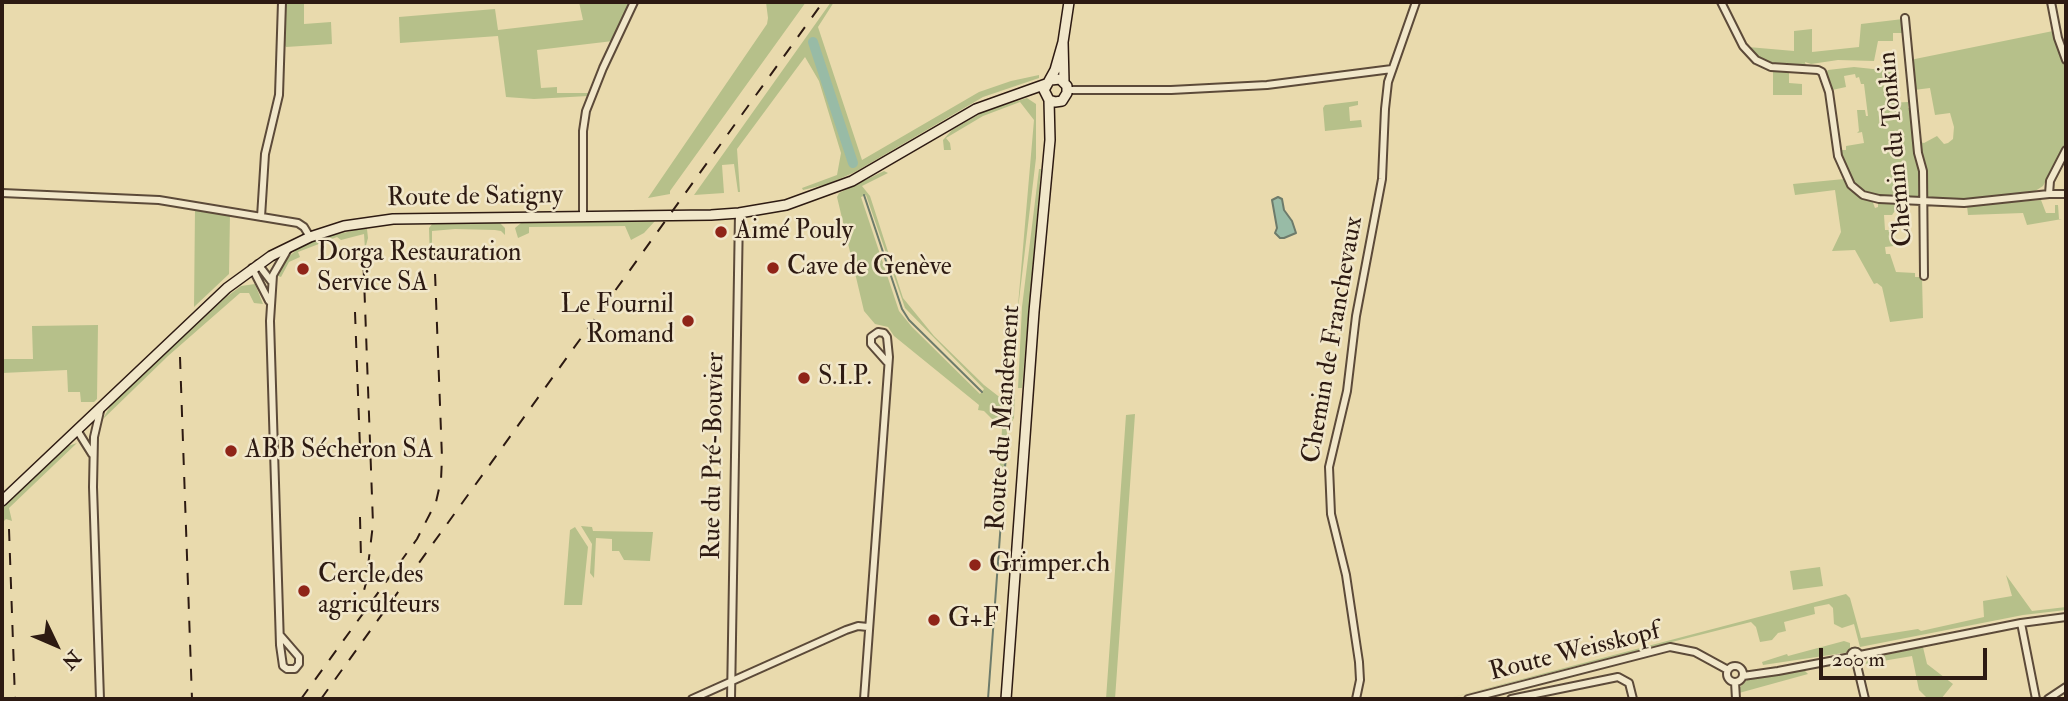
<!DOCTYPE html>
<html>
<head>
<meta charset="utf-8">
<style>
	body { margin:0 }
	#map { position:relative; width:2068px; height:701px; overflow:hidden; background:#e9daad; font-family:"IM FELL Double Pica",serif }
	canvas { display:block }
	.frame { position:absolute; inset:0; border:4px solid #2d1a12; pointer-events:none }
	.north { position:absolute; left:21px; top:610px; width:70px; height:70px; -webkit-text-stroke:5px #f1e7ca; paint-order:stroke; rotate:134deg; font-size:19px; font-weight:700; line-height:28px; text-align:center; color:#2d1a12 }
	.north::after { content:''; display:block; margin:auto; width:24px; height:32px; background:#2d1a12; clip-path:polygon(50% 0,100% 100%,50% 72%,0 100%) }
	.scale { position:absolute; left:1819px; top:648px; width:168px; height:32px; box-sizing:border-box; border:4px solid #2d1a12; border-top:0; padding-left:9px; font-size:21px; line-height:24px; white-space:nowrap; color:#2d1a12; -webkit-text-stroke:5px #f1e7ca; paint-order:stroke }
</style>
</head>
<body>
<div id="map">
<canvas width="2068" height="701"></canvas>
<div class="frame"></div>
<div class="north">N</div>
<div class="scale">200 m</div>
</div>
<script>
const g = document.querySelector('canvas').getContext('2d');
g.lineJoin = 'round';
function fillPath(path, color) {
  g.fillStyle = color;
  g.fill(path, 'evenodd');
}
function poly(rows) {
  const path = new Path2D();
  for (const r of rows) {
    if (r.length === 3) {
      path.moveTo(r[0] + r[2], r[1]);
      path.arc(r[0], r[1], r[2], 0, 2 * Math.PI);
      continue;
    }
    path.moveTo(r[0], r[1]);
    for (let i = 2; i < r.length; i += 2) path.lineTo(r[i], r[i + 1]);
  }
  return path;
}
function stroke(path, color, width, dash) {
  g.strokeStyle = color;
  g.lineWidth = width;
  g.lineCap = dash ? 'butt' : 'round';
  g.setLineDash(dash || []);
  g.stroke(path);
}
function drawText(font, color, halo, rows, align = 'center') {
  g.font = font + ' "IM FELL Double Pica",serif';
  g.lineWidth = 5;
  g.setLineDash([]);
  g.textBaseline = 'middle';
  g.strokeStyle = halo;
  g.fillStyle = color;
  for (const [text, x, y, turn = 0] of rows) {
    g.save();
    g.translate(x, y);
    g.rotate((+turn || 0) * Math.PI / 180);
    g.textAlign = isNaN(turn) ? turn : align;
    if (halo) g.strokeText(text, 0, 0);
    g.fillText(text, 0, 0);
    g.restore();
  }
}
const green = poly([
	[284,2,304,2,304,24,331,22,332,44,286,47,283,43],
	[579,2,631,2,613,41,537,50,541,88,557,87,557,93,590,93,588,96,534,99,506,97,498,36,400,43,399,17,495,9,498,30,583,20],
	[766,2,796,2,798,4,800,2,806,2,670,191,670,194,648,198,767,24,768,18],
	[831,2,834,2,818,27,862,160,979,92,1011,81,1039,75,1039,78,983,97,855,172,828,184,803,190,802,188,837,175,841,153,819,81,805,57,737,149,740,192,738,192,734,164,722,165,724,193,694,195],
	[816,39,856,163,851,165,811,45],
	[1903,19,1905,33,1893,33,1893,41,1878,41,1874,61,1838,60,1811,64,1805,62,1806,66,1773,64,1760,60,1748,47,1794,51,1794,31,1812,29,1812,52,1859,47,1861,24],
	[2053,31,2066,69,2066,142,2043,186,2032,193,1971,199,1928,197,1920,142,1924,143,1937,136,1944,144,1948,143,1953,139,1954,127,1950,113,1935,115,1930,88,1914,90,1910,60],
	[1854,67,1892,71,1891,76,1883,78,1884,88,1887,88,1888,103,1908,102,1908,108,1913,107,1920,171,1919,197,1875,196,1863,192,1854,185,1846,169,1840,150,1846,150,1846,146,1864,143,1862,132,1857,133,1859,131,1857,110,1865,110,1866,116,1868,116,1864,84,1861,84,1859,77,1856,78,1855,74,1844,76,1846,87,1832,90,1826,73,1828,70],
	[1773,70,1789,71,1789,83,1802,84,1802,95,1773,95],
	[1027,98,1036,104,1036,158,1017,317,1034,120,1020,102,983,116,946,138,950,143,951,150,944,150,943,140,952,130,985,111],
	[1358,101,1358,105,1349,107,1350,121,1361,120,1362,127,1325,131,1323,108,1325,105],
	[1039,169,1041,169,1022,388,1018,388,1022,307],
	[884,171,888,173,862,186,870,196,903,298,934,336,984,385,1002,399,1006,409,1013,405,1012,394,1009,393,1014,326,1017,326,1014,418,1011,423,1006,425,1008,442,1002,526,996,526,1002,429,984,411,978,410,979,405,894,336,888,327,875,324,864,311,837,197,839,193],
	[866,195,905,308,984,389,980,394,912,327,899,311,861,197],
	[1844,179,1847,186,1854,192,1872,200,1875,208,1878,207,1878,201,1906,202,1899,205,1892,215,1884,215,1885,230,1891,230,1894,246,1885,247,1886,254,1890,254,1896,272,1915,273,1915,277,1922,277,1923,318,1890,322,1882,287,1877,283,1874,284,1855,250,1832,251,1841,232,1835,190,1795,195,1793,184],
	[2041,200,2046,213,2055,213,2055,205,2058,205,2059,219,2062,219,2027,225,2023,213,1968,215,1967,206],
	[195,209,230,214,229,274,194,307],
	[655,221,644,233,631,240,625,226,529,227,529,233,518,238,515,228,521,223],
	[433,223,500,223,505,228,505,235,501,231,495,230,455,229,432,231,432,260,430,260,429,228],
	[365,228,367,229,368,238,365,249,364,234,341,240,337,237,298,252,300,257,289,262,281,277,278,276,285,260,301,246,325,237],
	[255,284,263,304,254,303,249,293,240,293,168,356,102,420,111,405,225,298,241,286],
	[98,325,97,399,94,402,81,402,80,392,68,392,67,370,2,373,2,359,33,359,32,326],
	[1135,414,1115,699,1106,699,1126,415],
	[77,443,9,508,12,521,6,519,2,523,2,508,68,446],
	[581,526,592,527,593,531,653,532,650,561,624,560,619,551,612,551,612,539,596,538,594,578,590,573,592,544],
	[575,527,588,547,582,605,564,605,570,530],
	[1820,567,1823,586,1793,590,1790,571],
	[2006,575,2032,611,2066,607,2066,610,2023,615,1860,647,1854,624,1842,628,1834,624,1833,608,1829,604,1814,607,1815,614,1784,622,1786,631,1778,633,1772,640,1760,642,1756,627,1751,622,1446,699,1846,594,1850,598,1861,638,1918,629,1921,631,1984,617,1983,601,2012,596],
	[1844,641,1850,643,1850,652,1763,665,1762,662,1787,654,1788,656],
	[1923,647,1927,664,1953,684,1941,699,1927,698,1919,690,1912,656,1865,664,1869,658],
	[1804,670,1808,674,1739,693,1740,687,1747,680]
]);
const water = poly([
	[1278,197,1282,199,1284,210,1292,221,1296,233,1284,238,1280,238,1275,233,1277,228,1272,200,1278,197]
]);
const stream = poly([
	[864,195,902,309,909,320,982,392],
	[988,699,1006,453]
]);
const river = poly([
	[813,42,853,163]
]);
const street = poly([
	[1721,2,1743,46,1756,60,1771,67,1818,70,1822,72,1829,92,1838,156,1851,185,1863,195,1879,199,1964,203,2049,194,2066,194],
	[2051,2,2058,38,2066,60],
	[1905,18,1918,153,1923,171,1924,276],
	[1068,90,1171,90,1267,85,1392,69],
	[2,193,159,200,298,223,304,227,310,237],
	[2049,194,2050,181,2066,150],
	[261,217,265,154,279,95,282,2],
	[583,217,583,131,586,111,603,68,634,2],
	[258,264,271,281],
	[252,268,269,301],
	[100,411,94,437,93,487,100,699],
	[77,430,92,454],
	[2021,623,2036,699],
	[280,635,299,657,299,664,295,669,287,669,283,666,280,645,270,321,273,275,288,249],
	[1855,656,4.5],
	[1860,655,2021,623,2066,617],
	[1856,661,1865,699],
	[1735,674,8],
	[1743,676,1778,671,1851,657],
	[1735,682,1736,699],
	[692,699,846,630,858,626,868,627],
	[731,699,739,213],
	[864,699,889,357,887,337,884,333,878,332,871,337,871,344,887,362],
	[1356,699,1360,680,1359,662,1346,575,1331,514,1329,467,1347,391,1356,316,1382,179,1385,109,1388,82,1416,2],
	[1468,699,1670,647,1695,652,1728,670],
	[1511,699,1618,677,1629,683,1633,699],
	[2048,699,2066,687]
]);
const secondary = poly([
	[1051,80,1060,79,1067,86,1067,93,1062,101,1055,102,1049,100,1044,90,1055,70,1063,42],
	[1064,82,1063,42,1069,2],
	[2,501,227,288,271,256,310,237,344,226,393,219,711,215,739,213,786,205,852,181,976,109,1046,84],
	[1006,699,1034,312,1050,140,1049,100]
]);
const rail = poly([
	[355,312,360,448],
	[180,357,192,699],
	[360,517,361,558],
	[9,529,15,699],
	[358,613,366,583,373,524,363,251],
	[301,699,417,539,436,502,441,480,442,458,434,246],
	[321,699,823,2]
]);
const markers = [
	[721,232,7,"#8f2418"],
	[773,268,7,"#8f2418"],
	[303,269,7,"#8f2418"],
	[688,321,7,"#8f2418"],
	[804,378,7,"#8f2418"],
	[231,451,7,"#8f2418"],
	[975,565,7,"#8f2418"],
	[304,591,7,"#8f2418"],
	[934,620,7,"#8f2418"]
];
const streetNames = [
	["Chemin du Tonkin",1897,149,-95],
	["Route de Satigny",475,198,-1],
	["Chemin de Franchevaux",1334,340,-80],
	["Route du Mandement",1005,418,-86],
	["Rue du Pré-Bouvier",715,456,-89],
	["Route Weisskopf",1575,653,-14]
];
const poiNames = [
	["Aimé Pouly",735,232],
	["Dorga Restauration",317,254],
	["Service SA",317,284],
	["Cave de Genève",787,268],
	["Le Fournil",674,306,"right"],
	["Romand",674,336,"right"],
	["S.I.P.",818,378],
	["ABB Sécheron SA",245,451],
	["Grimper.ch",989,565],
	["Cercle des",318,576],
	["agriculteurs",318,606],
	["G+F",948,620]
];
fillPath(green, '#b6c08a');
fillPath(water, '#98bba6');
stroke(water, '#6d7b6b', 2);
stroke(stream, '#6d7b6b', 2);
stroke(river, '#98bba6', 10);
stroke(street, '#5c4a39', 10);
stroke(secondary, '#2d1a12', 12);
stroke(street, '#f1e7ca', 6);
stroke(secondary, '#f1e7ca', 9);
stroke(rail, '#2d1a12', 2, [12, 12]);
for (const [x, y, r, color] of markers) {
  const dot = new Path2D();
  dot.arc(x, y, r, 0, 2 * Math.PI);
  g.fillStyle = color;
  g.fill(dot);
  stroke(dot, '#f1e7ca', 2.5);
}
drawText('26px', '#2d1a12', '#f1e7ca', streetNames);
drawText('26px', '#2d1a12', '#f1e7ca', poiNames, 'left');
</script>
</body>
</html>
